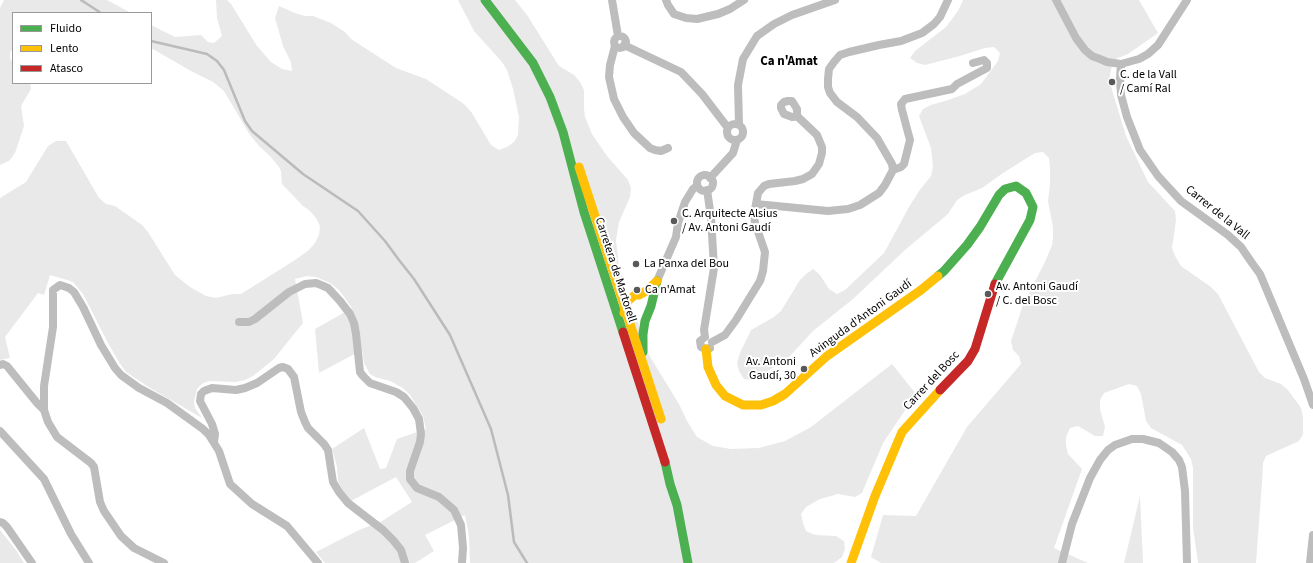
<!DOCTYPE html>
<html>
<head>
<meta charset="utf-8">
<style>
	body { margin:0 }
	#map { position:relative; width:1313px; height:563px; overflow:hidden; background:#fff; font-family:"Source Sans 3",sans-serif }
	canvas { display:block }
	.legend { position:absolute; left:12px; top:12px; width:140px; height:72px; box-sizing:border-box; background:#fff; border:1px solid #999; margin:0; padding:5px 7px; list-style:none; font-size:12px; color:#000 }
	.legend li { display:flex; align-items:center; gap:8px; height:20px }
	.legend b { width:20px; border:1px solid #999 }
</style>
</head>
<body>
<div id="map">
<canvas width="1313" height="563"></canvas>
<ul class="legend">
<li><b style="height:5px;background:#4caf50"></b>Fluido</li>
<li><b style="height:5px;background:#ffc107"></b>Lento</li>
<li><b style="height:5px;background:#c62828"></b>Atasco</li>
</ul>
</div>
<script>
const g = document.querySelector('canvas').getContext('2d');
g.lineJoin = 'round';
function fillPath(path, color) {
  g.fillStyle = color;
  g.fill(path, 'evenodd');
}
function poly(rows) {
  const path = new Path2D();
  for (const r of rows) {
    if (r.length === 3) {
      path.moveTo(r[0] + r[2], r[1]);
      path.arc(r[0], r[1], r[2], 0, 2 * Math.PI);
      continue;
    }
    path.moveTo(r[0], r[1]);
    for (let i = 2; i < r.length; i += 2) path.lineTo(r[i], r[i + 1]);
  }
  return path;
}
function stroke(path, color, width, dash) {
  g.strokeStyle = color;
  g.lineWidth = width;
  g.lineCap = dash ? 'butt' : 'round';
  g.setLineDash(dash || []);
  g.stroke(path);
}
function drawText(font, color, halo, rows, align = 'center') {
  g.font = font + ' "Source Sans 3",sans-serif';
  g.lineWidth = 4;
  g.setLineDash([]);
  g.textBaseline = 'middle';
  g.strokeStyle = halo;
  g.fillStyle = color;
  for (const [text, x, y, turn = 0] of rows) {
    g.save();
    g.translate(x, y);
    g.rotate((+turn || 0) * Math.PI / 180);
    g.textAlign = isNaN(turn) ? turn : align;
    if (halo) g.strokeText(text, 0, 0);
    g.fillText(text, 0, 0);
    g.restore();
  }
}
const green = poly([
	[4,0,107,0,131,13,13,13,13,48,10,53,10,58,13,64,13,83,30,83,31,89,21,106,24,126,15,153,9,161,0,165,0,8],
	[216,0,227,0,231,4,257,46,271,62,282,69,292,71,291,62,283,46,275,18,279,6,295,13,305,16,313,16,331,23,345,32,351,39,396,68,426,79,464,104,472,113,491,145,499,150,507,147,514,142,518,135,519,117,513,89,507,70,502,62,474,31,458,0,515,0,527,15,559,66,574,75,580,82,584,90,584,109,585,117,592,134,607,156,628,180,631,188,630,197,619,222,616,240,619,267,649,355,679,404,687,421,697,437,713,446,731,449,759,448,785,441,811,427,892,364,916,394,883,443,862,493,855,497,838,494,820,499,806,507,801,514,803,523,806,531,815,535,836,536,844,541,845,549,842,557,834,563,470,563,469,536,465,515,425,535,434,551,415,563,325,563,316,552,359,530,382,521,412,502,396,477,351,501,342,490,338,481,337,467,332,449,364,428,380,469,386,468,397,439,426,429,423,416,410,395,403,388,390,381,375,377,370,374,364,363,362,350,319,373,315,329,352,308,339,290,330,283,316,277,307,276,295,279,303,323,274,359,253,376,245,380,236,382,210,381,203,383,197,389,194,402,195,408,202,418,150,388,126,372,119,362,108,343,83,294,73,282,64,279,50,275,44,295,38,293,5,337,10,358,0,360,0,198,26,182,48,146,56,141,66,141,99,198,106,204,115,206,142,225,148,232,175,275,190,287,206,296,216,298,232,294,241,294,295,260,309,250,315,243,319,235,320,226,316,218,310,211,303,206,282,184,281,171,279,167,270,156,259,146,250,135,224,91,213,82,191,71,151,48,151,25,175,37,201,35,208,42,214,43,222,36,217,18],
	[963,0,1139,0,1158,33,1128,54,1113,60,1109,80,1126,136,1148,182,1175,211,1176,221,1172,248,1175,256,1181,266,1211,287,1218,294,1259,372,1265,378,1281,384,1288,390,1301,408,1303,417,1303,434,1299,441,1266,456,1263,463,1262,482,1256,563,1198,563,1193,527,1193,468,1191,459,1182,445,1151,428,1146,421,1141,394,1137,386,1129,384,1104,393,1100,400,1100,409,1105,427,1103,436,1095,436,1078,426,1070,428,1066,437,1066,445,1068,454,1082,469,1054,548,1088,563,881,563,871,557,883,515,916,516,967,427,1021,364,1019,356,1013,350,1011,341,1023,305,1045,262,1052,245,1053,237,1053,227,1048,201,1050,184,1050,166,1049,158,1043,152,1035,153,1003,173,982,188,965,195,957,200,948,214,905,250,853,299,813,331,789,357,782,362,753,380,744,379,739,371,737,363,740,353,751,330,774,317,781,311,800,280,806,274,813,269,820,275,829,289,837,294,845,290,884,253,909,207,919,191,931,176,933,167,931,148,919,116,923,109,931,105,948,100,965,94,981,84,998,61,1000,53,994,47,985,48,960,56,925,65,917,63,910,58,915,51,946,27,958,11],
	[1140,496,1143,563,1124,563],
	[0,530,16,550,24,563,0,563]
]);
const stream = poly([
	[81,0,101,13],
	[151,41,207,54,217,61,224,70,245,121,252,131,303,174,358,211,385,241,399,260,414,279,450,335,491,429,508,495,514,542,527,563]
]);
const street = poly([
	[612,0,618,36],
	[666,0,668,5,674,14,686,18,697,19,718,14,730,9,744,0],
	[1056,0,1076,38,1085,50,1092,56,1100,59,1107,62,1121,64,1139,59,1148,54,1158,45,1187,0],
	[620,42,6],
	[624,45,681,72,702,94,728,128],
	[615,46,610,65,609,77,614,99,623,117,634,133,650,148,655,150,661,151,668,148],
	[1121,64,1120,78,1121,95,1127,117,1140,150,1158,176,1181,201,1228,235,1241,247,1252,263,1260,274,1304,379,1313,405],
	[735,132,8],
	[739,125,738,85,743,59,757,36,774,24,792,15,835,0],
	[893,170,901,167,904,164,910,140,902,110,901,104,905,99,952,89,957,84,987,68,987,63,984,60,973,63],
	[705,183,8],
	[710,178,733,153,737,140],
	[756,204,758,193,764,186,769,184,795,181,803,179,812,174,819,164,822,153,822,147,817,135,797,116,792,117,784,114,781,108,781,105,784,102,788,101,792,101,797,109,797,116],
	[657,281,676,237,678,223,685,202,693,189,697,186],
	[239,322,249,322,255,319,289,292,305,284,316,283,321,285,328,288,340,301,350,314,354,323,356,334,360,372,363,376,370,383,396,392,404,397,413,408,419,419,421,434,420,442,410,471,410,479,417,488,439,497,454,510,461,525,463,548,462,563],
	[705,337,704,330,714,268,711,217,707,190],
	[705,337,700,341,701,347,706,349,710,348],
	[712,342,725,335,736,320,760,281,763,271,765,252,755,223,754,215,756,204,828,211,848,209,860,205,879,193,885,185,893,170,892,164,877,138,857,117,837,102,830,93,828,87,828,79,829,69,834,62,840,55,849,52,879,45,901,41,922,33,934,24,940,17,948,0],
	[0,365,3,364,7,366,37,403,44,410],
	[0,431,44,479,71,534,89,563],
	[214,442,215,434,212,424,200,401,201,394,204,391,212,388,236,390,245,388,257,383,279,368,283,367,288,369,294,377,301,412,305,422,308,428,324,444,328,450,333,482,339,492,348,503,383,530,393,540,401,550,405,563],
	[0,522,3,523,7,527,32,563],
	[164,563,134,548,121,536,104,511,100,502,94,467,91,463,57,437,48,422,44,410,44,386,53,327,53,290,60,285,69,288,74,292,83,307,101,345,115,368,121,375,139,388,167,403,203,429,209,435,219,451,230,484,252,504,287,526,318,563],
	[1062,563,1072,524,1090,478,1100,460,1108,450,1115,445,1132,439,1143,439,1159,443,1172,452,1179,460,1182,467,1185,491,1187,563],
	[1310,563,1313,535]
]);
const fast = poly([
	[485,0,533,63,550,97,563,132,584,212,623,332],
	[938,276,944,271,967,245,980,227,999,195,1005,189,1016,186,1026,193,1033,207,1030,220,995,284],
	[643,352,643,334,645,321,651,306,657,281],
	[665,462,670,484,677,505,688,563]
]);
const slow = poly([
	[579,167,661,419],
	[624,313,627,302,630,299,635,295,639,295,646,291,657,281],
	[706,349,708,367,716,385,725,396,743,405,761,405,773,401,785,394,827,356,921,290,938,276],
	[851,563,875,496,902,432,940,390]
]);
const jam = poly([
	[623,332,665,462],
	[940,390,968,361,975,349,995,284]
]);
const markers = [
	[1112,82,4,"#595959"],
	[674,221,4,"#595959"],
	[636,264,4,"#595959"],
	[637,290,4,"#595959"],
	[988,294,4,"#595959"],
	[804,369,4,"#595959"]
];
const poiNames = [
	["C. de la Vall",1120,75],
	["/ Camí Ral",1120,89],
	["C. Arquitecte Alsius",682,214],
	["/ Av. Antoni Gaudí",682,228],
	["La Panxa del Bou",644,264],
	["Av. Antoni Gaudí",996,287],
	["/ C. del Bosc",996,301],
	["Ca n'Amat",645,290],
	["Av. Antoni",796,362,"right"],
	["Gaudí, 30",796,376,"right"]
];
const streetNames = [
	["Carrer de la Vall",1217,213,39],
	["Carretera de Martorell",615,270,72],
	["Avinguda d'Antoni Gaudí",861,319,-36],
	["Carrer del Bosc",932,381,-47]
];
const neighbourhoodNames = [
	["Ca n'Amat",789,62]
];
fillPath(green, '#e9e9e9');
stroke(stream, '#bbb', 2.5);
stroke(street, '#bdbdbd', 8);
stroke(fast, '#4caf50', 9);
stroke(slow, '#ffc107', 9);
stroke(jam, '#c62828', 9);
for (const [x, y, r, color] of markers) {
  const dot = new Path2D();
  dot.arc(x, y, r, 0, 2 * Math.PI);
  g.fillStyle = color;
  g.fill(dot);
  stroke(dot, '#fff', 1.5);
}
drawText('12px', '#000', '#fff', poiNames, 'left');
drawText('12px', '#000', '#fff', streetNames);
drawText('bold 13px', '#000', '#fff', neighbourhoodNames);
</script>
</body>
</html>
